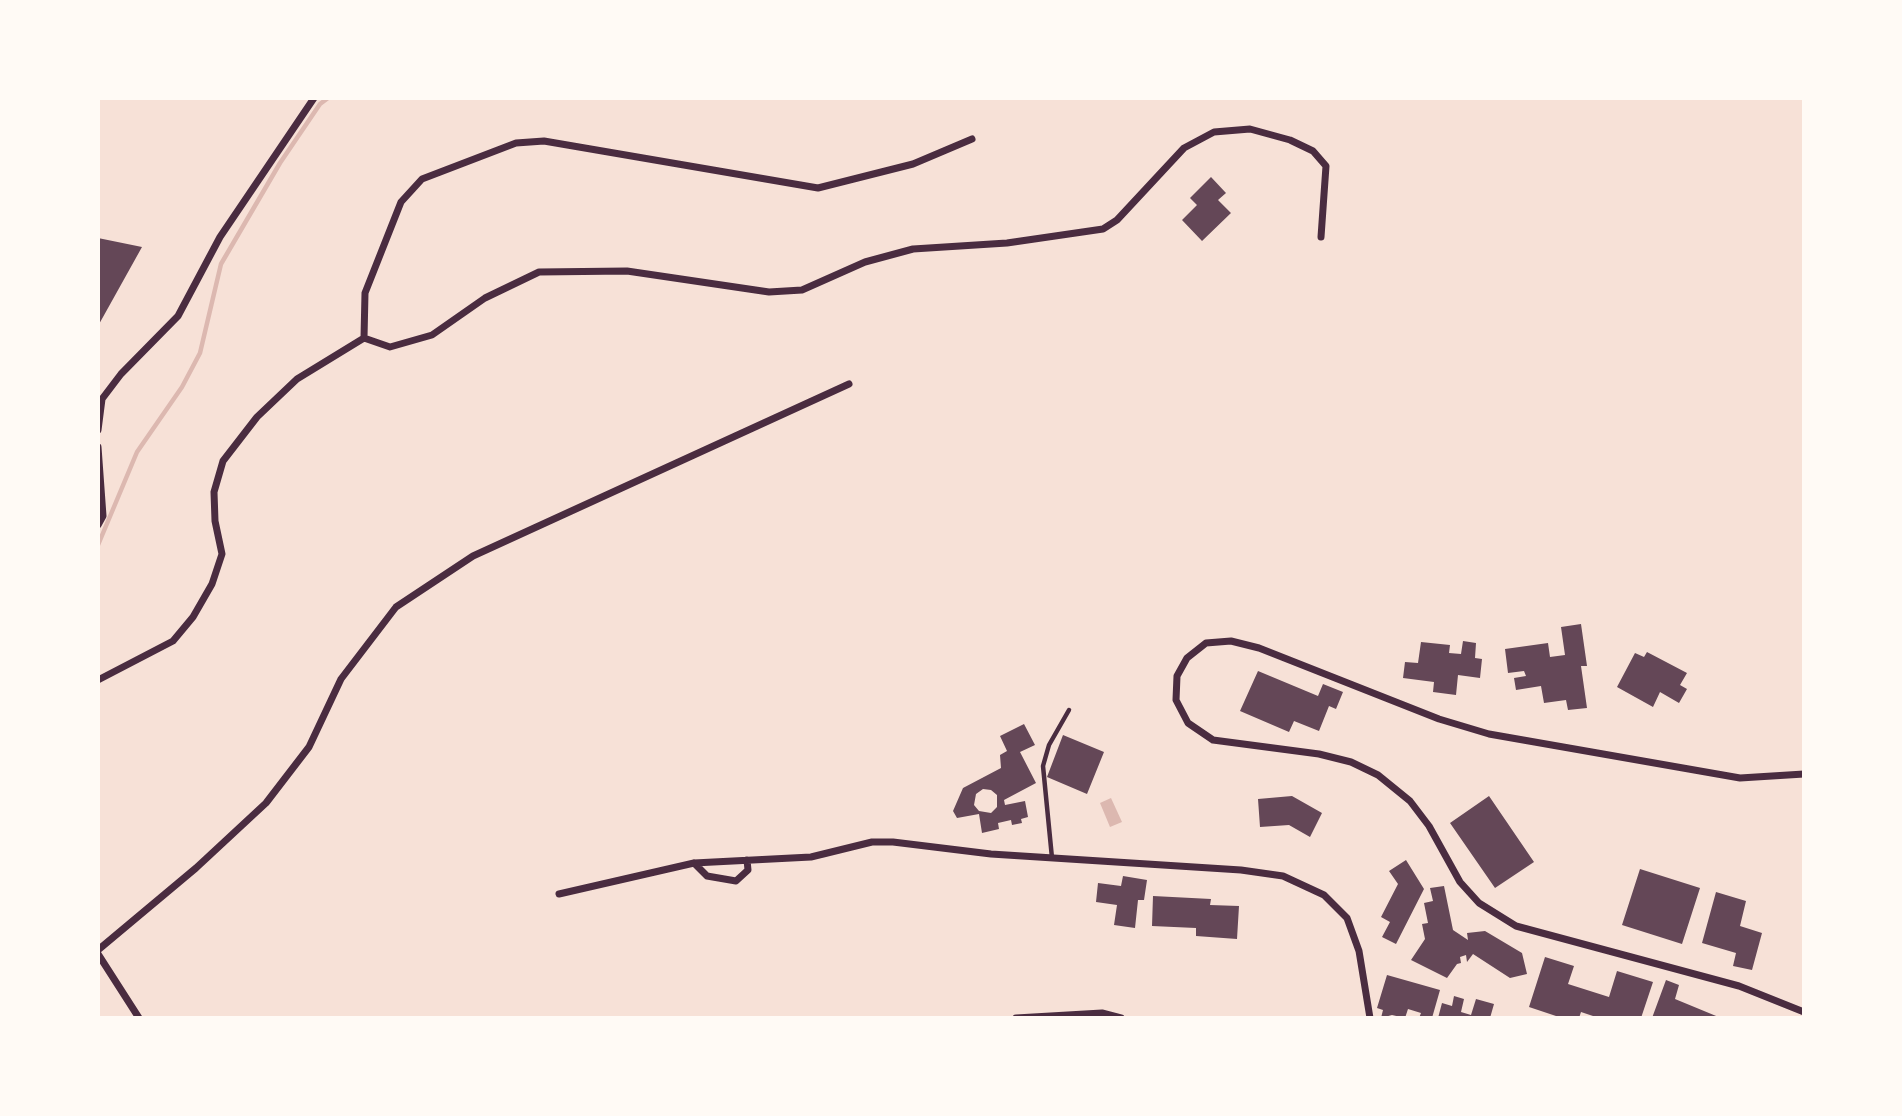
<!DOCTYPE html>
<html>
<head>
<meta charset="utf-8">
<style>
	body { margin:0 }
	#map { position:relative; width:1902px; height:1116px; overflow:hidden; background:#f7e1d7; font-family:"Asap Condensed",sans-serif }
	canvas { display:block }
	.frame { position:absolute; inset:0; border:100px solid #fffaf5; pointer-events:none }
</style>
</head>
<body>
<div id="map">
<canvas width="1902" height="1116"></canvas>
<div class="frame"></div>
</div>
<script>
const g = document.querySelector('canvas').getContext('2d');
g.lineJoin = 'round';
function fillPath(path, color) {
  g.fillStyle = color;
  g.fill(path, 'evenodd');
}
function poly(rows) {
  const path = new Path2D();
  for (const r of rows) {
    path.moveTo(r[0], r[1]);
    for (let i = 2; i < r.length; i += 2) path.lineTo(r[i], r[i + 1]);
  }
  return path;
}
function stroke(path, color, width, dash) {
  g.strokeStyle = color;
  g.lineWidth = width;
  g.lineCap = dash ? 'butt' : 'round';
  g.setLineDash(dash || []);
  g.stroke(path);
}
const water = poly([
	[1111,798,1122,822,1110,827,1100,803]
]);
const stream = poly([
	[98,545,137,452,182,387,200,353,221,264,280,163,320,104,328,98]
]);
const building = poly([
	[1211,177,1226,193,1218,200,1231,213,1202,241,1182,220,1197,205,1190,198],
	[98,238,142,247,98,326],
	[1581,624,1587,666,1581,666,1587,708,1568,710,1566,700,1544,703,1541,686,1516,690,1514,678,1526,676,1524,671,1508,673,1505,649,1548,643,1550,657,1565,655,1561,627],
	[1463,641,1476,643,1475,658,1482,659,1480,678,1458,675,1456,695,1433,692,1434,682,1403,678,1405,662,1418,663,1421,642,1450,645,1449,653,1461,654],
	[1647,652,1687,673,1680,685,1687,689,1679,703,1660,692,1653,707,1617,687,1635,653,1644,657],
	[1258,671,1318,696,1323,684,1343,692,1336,709,1329,706,1319,731,1294,721,1289,732,1240,711],
	[1024,724,1035,745,1020,752,1036,783,1004,800,1005,805,1025,801,1028,817,1021,819,1022,823,1012,825,1011,820,998,823,999,829,982,833,979,814,957,818,953,811,963,788,1001,768,1000,755,1007,751,1000,736],
	[983,789,991,790,997,795,997,807,991,813,979,811,974,805,976,794],
	[1063,735,1104,752,1087,794,1047,777],
	[1292,796,1322,813,1310,837,1289,825,1260,827,1258,799],
	[1489,796,1534,862,1495,888,1450,823],
	[1406,860,1424,889,1396,944,1382,937,1390,922,1381,917,1398,884,1389,871],
	[1640,869,1700,888,1682,944,1622,925],
	[1123,876,1147,880,1144,900,1138,900,1135,928,1114,925,1117,905,1096,902,1098,883,1121,886],
	[1444,886,1453,930,1468,940,1467,933,1485,931,1522,953,1527,974,1510,978,1473,954,1467,962,1466,955,1460,957,1461,963,1457,964,1447,978,1411,960,1425,939,1422,924,1428,923,1424,903,1433,901,1430,888],
	[1716,892,1746,901,1740,926,1762,933,1752,970,1733,966,1736,953,1702,943],
	[1153,896,1211,899,1210,905,1239,906,1237,939,1196,936,1196,928,1152,926],
	[1545,957,1574,966,1568,984,1609,997,1617,971,1653,982,1641,1018,1599,1018,1581,1012,1579,1018,1562,1018,1529,1007],
	[1387,975,1440,990,1432,1018,1419,1018,1421,1013,1408,1009,1405,1018,1392,1015,1381,1018,1383,1010,1377,1008],
	[1666,980,1679,985,1675,999,1721,1018,1652,1018],
	[1454,996,1464,999,1461,1012,1471,1015,1476,999,1494,1004,1490,1018,1438,1018,1442,1003,1452,1006]
]);
const service = poly([
	[1052,858,1043,766,1049,745,1069,710]
]);
const minor = poly([
	[364,338,390,347,432,335,485,298,539,272,627,271,769,292,802,290,865,262,913,249,1007,243,1103,229,1117,220,1184,148,1214,132,1250,129,1290,140,1313,151,1326,166,1321,237],
	[98,430,102,399,121,374,178,316,220,237,314,98],
	[98,447,103,516,98,525],
	[98,680,173,641,193,617,212,584,222,554,215,521,214,492,223,461,257,417,297,379,364,338,365,293,401,202,422,179,516,143,544,141,818,188,913,164,972,139],
	[1804,774,1740,778,1489,734,1439,719,1259,648,1231,641,1206,643,1187,658,1177,676,1176,700,1188,723,1213,740,1319,754,1351,762,1378,775,1410,801,1429,826,1460,882,1479,903,1516,926,1739,986,1804,1012],
	[694,863,707,876,736,881,748,870,747,860],
	[559,894,694,863,811,857,872,842,893,842,991,854,1241,870,1283,876,1324,895,1347,918,1359,951,1370,1018],
	[98,950,196,868,266,803,309,747,341,679,396,607,473,556,849,384],
	[98,954,139,1018],
	[1016,1018,1102,1013,1121,1018]
]);
fillPath(water, '#dcb8b0');
stroke(stream, '#dcb8b0', 4.5);
fillPath(building, '#644757');
stroke(service, '#4a2c40', 4.5);
stroke(minor, '#4a2c40', 7);
</script>
</body>
</html>
